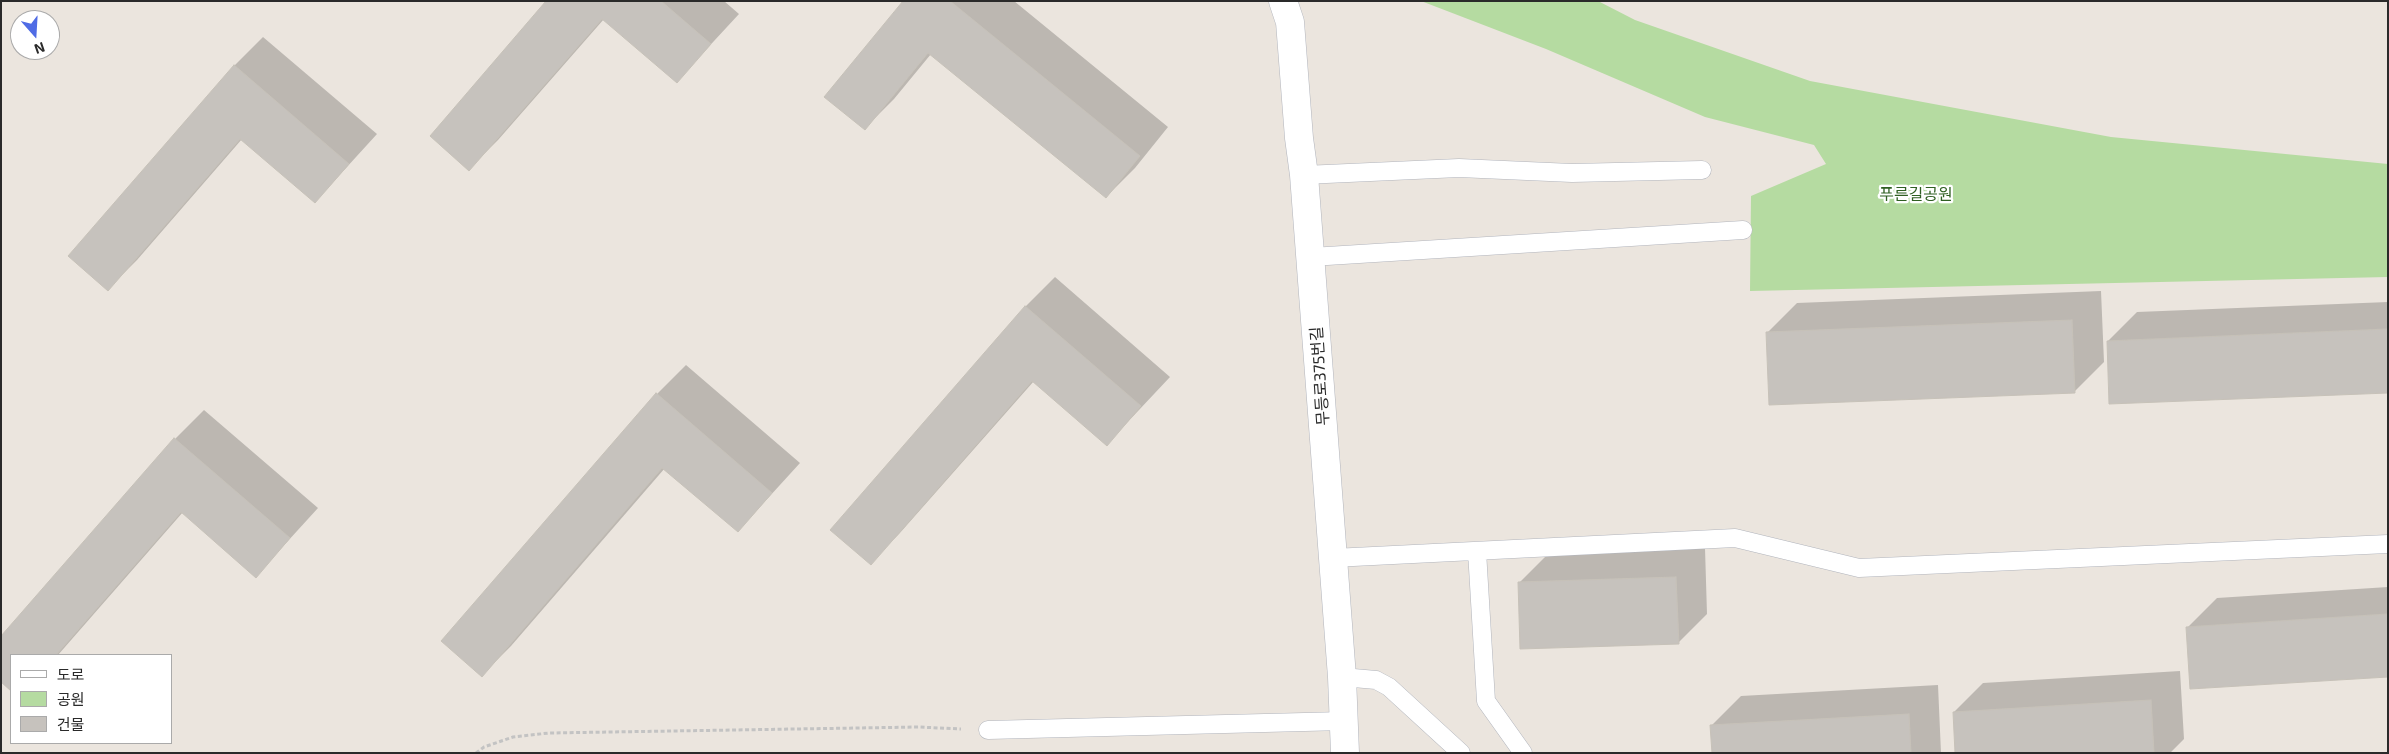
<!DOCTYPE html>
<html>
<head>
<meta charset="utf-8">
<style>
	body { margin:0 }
	#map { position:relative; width:2389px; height:754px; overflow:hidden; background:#ebe5de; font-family:"Exo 2","Noto Sans KR",sans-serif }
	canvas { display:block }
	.frame { position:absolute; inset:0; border:2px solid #2a2a2a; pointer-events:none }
	.legend { position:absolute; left:10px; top:654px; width:162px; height:90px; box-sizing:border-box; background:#fff; border:1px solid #aaa; margin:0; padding:6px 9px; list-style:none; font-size:15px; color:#2a2a2a }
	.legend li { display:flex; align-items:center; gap:10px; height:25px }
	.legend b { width:25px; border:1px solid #aaa }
	.north { position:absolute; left:10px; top:10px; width:50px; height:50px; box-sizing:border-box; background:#fff; border:1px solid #aaa; border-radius:50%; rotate:161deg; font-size:14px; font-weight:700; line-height:20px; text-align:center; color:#2a2a2a }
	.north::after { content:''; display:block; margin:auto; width:18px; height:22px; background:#506ce5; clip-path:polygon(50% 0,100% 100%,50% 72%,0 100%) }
</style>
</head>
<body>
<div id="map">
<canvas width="2389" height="754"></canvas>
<div class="frame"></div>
<ul class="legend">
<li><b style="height:6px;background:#fff"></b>도로</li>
<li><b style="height:14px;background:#b5dba1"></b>공원</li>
<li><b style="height:14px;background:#c6c2bd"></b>건물</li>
</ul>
<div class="north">N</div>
</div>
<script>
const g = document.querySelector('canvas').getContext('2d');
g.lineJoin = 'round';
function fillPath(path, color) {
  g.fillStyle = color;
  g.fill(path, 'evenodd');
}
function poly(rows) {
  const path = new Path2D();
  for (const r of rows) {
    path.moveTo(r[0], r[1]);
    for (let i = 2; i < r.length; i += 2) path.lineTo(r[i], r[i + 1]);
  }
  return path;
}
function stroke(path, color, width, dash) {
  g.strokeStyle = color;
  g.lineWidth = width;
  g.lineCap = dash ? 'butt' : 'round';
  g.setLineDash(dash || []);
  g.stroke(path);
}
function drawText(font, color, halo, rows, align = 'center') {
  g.font = font + ' "Exo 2","Noto Sans KR",sans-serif';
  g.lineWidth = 4.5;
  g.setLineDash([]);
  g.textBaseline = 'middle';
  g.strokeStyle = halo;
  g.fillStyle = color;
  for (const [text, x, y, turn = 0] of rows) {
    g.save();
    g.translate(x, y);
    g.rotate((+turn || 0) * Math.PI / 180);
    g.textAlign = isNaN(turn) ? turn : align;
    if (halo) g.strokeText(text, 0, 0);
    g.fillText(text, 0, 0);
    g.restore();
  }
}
const green = poly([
	[1421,1,1598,1,1635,20,1810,81,2111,137,2388,164,2388,277,1750,291,1751,196,1826,164,1814,145,1705,117,1546,49]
]);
const shadow = poly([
	[548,1,724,1,739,14,677,81,604,19,498,140,469,169],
	[904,1,1014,1,1168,127,1135,168,1106,197,931,54,894,99,865,128],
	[263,37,377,134,315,202,242,139,137,260,108,289,234,66],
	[1055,277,1170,377,1107,444,1034,381,899,534,870,563,832,530,1026,306],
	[2101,291,2104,362,2075,391,1768,332,1797,303],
	[2388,302,2388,392,2108,341,2137,312],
	[686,365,800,463,738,531,665,468,511,646,482,675,443,641,657,394],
	[204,410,318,508,256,576,183,512,58,655,11,655,11,689,1,680,1,638,175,439],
	[1705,548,1707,614,1678,643,1520,582,1549,553],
	[2388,587,2388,675,2188,627,2217,598],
	[2180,671,2184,739,2170,753,1956,753,1954,712,1983,683],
	[1938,685,1941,753,1713,753,1711,726,1741,696]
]);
const building = poly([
	[546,1,661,1,711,44,677,83,602,19,469,171,430,136,546,1],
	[903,1,950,1,1140,156,1106,198,928,53,865,130,824,97,903,1],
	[234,65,349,164,315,203,240,139,108,291,68,256,234,65],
	[1025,306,1141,406,1107,446,1032,381,871,565,830,530,1025,306],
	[2072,320,2075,393,1769,405,1766,332,2072,320],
	[2388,329,2388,393,2109,404,2107,341,2388,329],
	[656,393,772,493,738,532,662,468,482,677,441,641,656,393],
	[174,438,290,538,256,578,181,512,56,655,11,655,11,691,1,682,1,636,174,438],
	[1676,577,1679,644,1520,649,1518,582,1676,577],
	[2388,614,2388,677,2190,689,2186,627,2388,614],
	[2151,700,2154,753,1955,753,1953,712,2151,700],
	[1909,714,1911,753,1712,753,1710,725,1909,714]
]);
const path = poly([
	[476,753,484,747,513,737,549,733,919,727,961,729]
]);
const lane = poly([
	[1304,175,1459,168,1572,173,1702,170],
	[1311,257,1743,230],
	[1477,551,1486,701,1523,753],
	[1333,558,1735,538,1859,568,2388,544],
	[1342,677,1376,680,1389,687,1461,753],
	[988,730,1344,721]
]);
const street = poly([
	[1283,1,1290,22,1299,138,1304,175,1342,677,1345,753]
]);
const parkNames = [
	["푸른길공원",1916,195]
];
const streetNames = [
	["무등로375번길",1320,376,-94]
];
fillPath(green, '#b5dba1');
fillPath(shadow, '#0003');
fillPath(building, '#c6c2bd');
stroke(building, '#c6c1b8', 1);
stroke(lane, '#b1b4bc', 19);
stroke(street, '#b1b4bc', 29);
stroke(path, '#c3c3c3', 3, [4, 2.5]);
stroke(lane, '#fff', 18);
stroke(street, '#fff', 28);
drawText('16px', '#2f5f22', '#fff', parkNames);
drawText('16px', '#2a2a2a', '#fff', streetNames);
</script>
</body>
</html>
